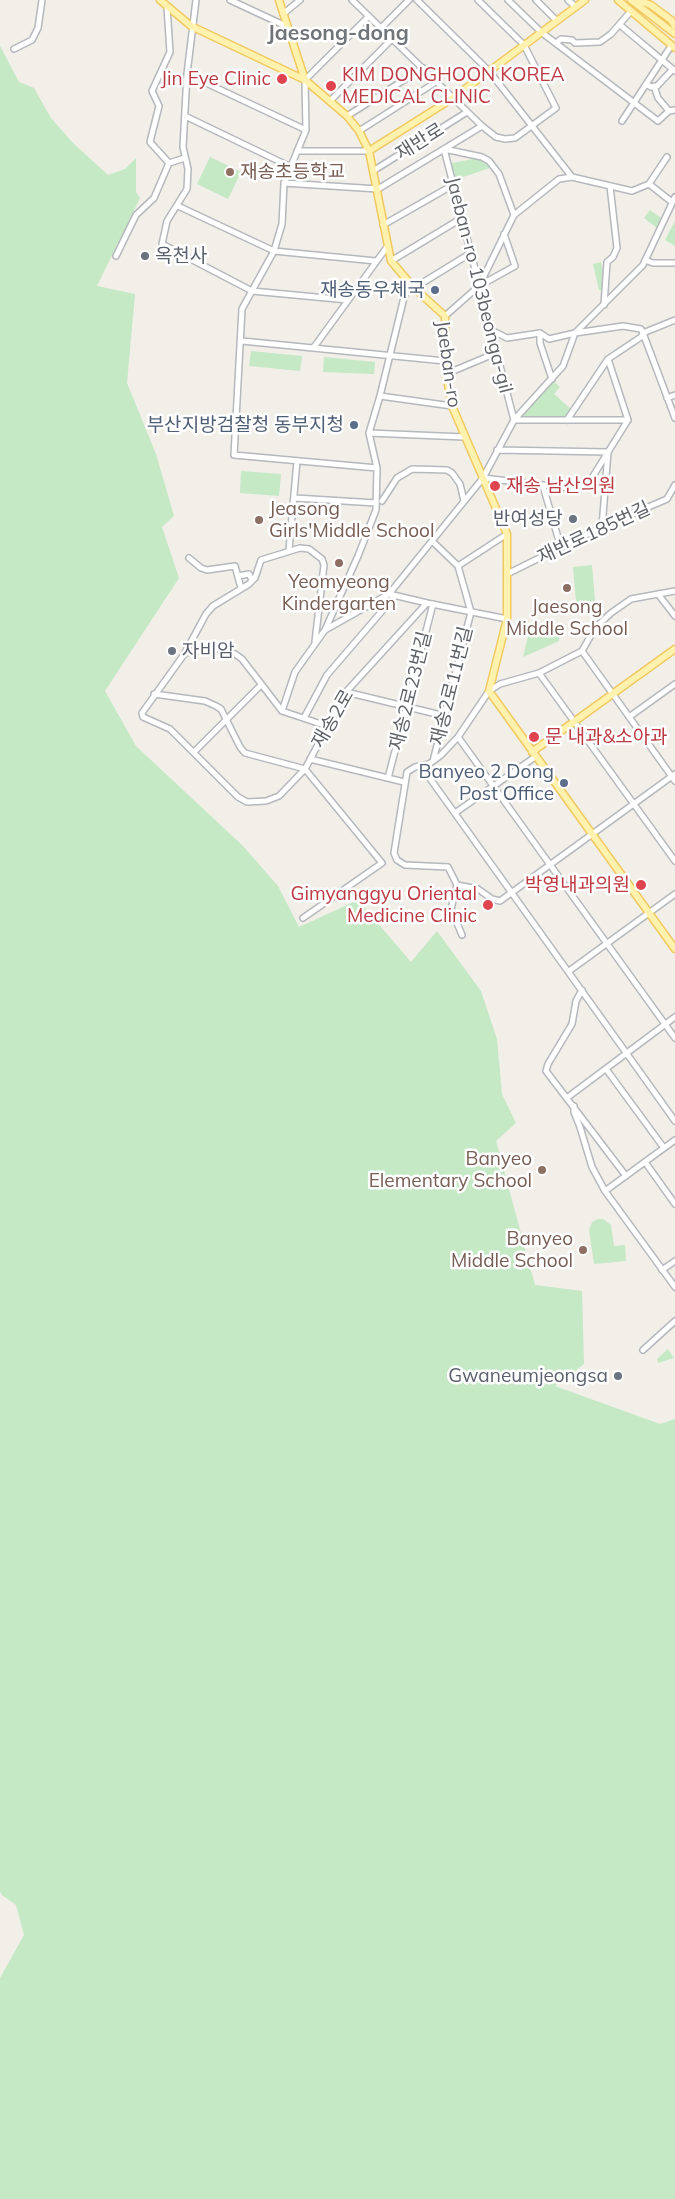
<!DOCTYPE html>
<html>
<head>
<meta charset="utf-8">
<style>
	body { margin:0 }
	canvas { display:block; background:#f1efe8 }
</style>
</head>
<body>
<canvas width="675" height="2199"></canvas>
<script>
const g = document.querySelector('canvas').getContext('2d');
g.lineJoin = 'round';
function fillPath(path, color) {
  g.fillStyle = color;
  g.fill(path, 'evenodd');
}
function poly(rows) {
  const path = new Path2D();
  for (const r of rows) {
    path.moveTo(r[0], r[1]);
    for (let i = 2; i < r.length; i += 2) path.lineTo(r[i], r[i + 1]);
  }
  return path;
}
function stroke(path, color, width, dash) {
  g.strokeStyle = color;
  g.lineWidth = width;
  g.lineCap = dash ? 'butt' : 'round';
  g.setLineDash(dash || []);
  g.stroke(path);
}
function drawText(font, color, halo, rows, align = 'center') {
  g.font = font + ' Mulish,"Noto Sans KR",sans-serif';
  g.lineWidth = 5;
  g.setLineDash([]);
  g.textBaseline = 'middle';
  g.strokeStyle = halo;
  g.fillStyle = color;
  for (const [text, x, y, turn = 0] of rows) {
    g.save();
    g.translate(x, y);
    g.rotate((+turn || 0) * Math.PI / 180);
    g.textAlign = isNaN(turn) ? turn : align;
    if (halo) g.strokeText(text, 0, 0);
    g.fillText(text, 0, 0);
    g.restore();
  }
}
const green = poly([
	[0,46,19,82,34,88,51,118,73,143,108,175,125,169,136,158,136,192,140,198,97,286,135,294,127,383,156,454,174,516,162,527,179,578,105,691,136,746,243,846,278,886,299,927,358,900,411,962,437,931,481,991,497,1039,502,1094,516,1123,496,1141,535,1285,582,1291,584,1364,555,1386,660,1424,675,1419,675,2199,0,2199,0,1978,24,1935,16,1905,2,1895,0,1891],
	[210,157,241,172,228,199,197,184],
	[479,158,490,168,454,180,451,163],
	[650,210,661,218,657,228,644,218],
	[675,221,675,246,665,240],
	[601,262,603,274,602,290,599,290,593,264],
	[251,351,302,356,300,371,249,366],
	[324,357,375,362,374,374,323,372],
	[553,381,560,387,554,394,572,410,566,418,518,419],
	[241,471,281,474,279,496,240,493],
	[592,565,595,601,576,602,573,567],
	[561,624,559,641,523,657,530,628],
	[598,1219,603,1219,611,1225,614,1246,625,1245,626,1261,594,1264,589,1230,592,1222],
	[668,1349,674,1358,658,1363,657,1359]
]);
const minor = poly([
	[196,0,187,74,183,147,188,169,187,189,167,221,162,244,252,291,348,300],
	[230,0,288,27],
	[352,0,482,126,496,137,505,139,515,138,556,108,524,45,478,0],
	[417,0,489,71,572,177],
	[508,0,541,32,658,121,669,111,675,110],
	[536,0,557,21],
	[568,0,576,7],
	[167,7,170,52,152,91,159,106,150,142,169,163],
	[283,14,300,0],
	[369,16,305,80,306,130,284,183,282,224,274,251,242,309,234,455,377,468],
	[620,25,675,71],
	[381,28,409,0],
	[556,43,561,39,572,40,575,43,600,42,611,34,631,11],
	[14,49,32,40,38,28,42,0],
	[187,74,306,130],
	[646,84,651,87,657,86,673,69],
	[654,86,658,98,669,111],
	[330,101,392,39],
	[185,116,291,167],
	[347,116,423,68],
	[622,121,671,46],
	[482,126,444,149,514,420,628,420],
	[359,131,436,82],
	[297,151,369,151],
	[169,163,185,158],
	[373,171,467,112],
	[284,183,378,189,444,149,482,157,489,161,499,174,514,215],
	[649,184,667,157],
	[178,206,274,251,376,261],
	[383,225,453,185],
	[116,256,136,215,154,198,169,163],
	[645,260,653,263,675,263],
	[391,261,462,218],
	[479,286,515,266,504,234],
	[414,288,471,253],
	[604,305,607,262,613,257,617,248,610,186],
	[445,316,479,286,514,215,559,179,572,177,632,191,649,184,672,202],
	[675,320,643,333,675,418],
	[491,330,507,338,540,333,549,339,575,333,623,326,641,329,643,333,641,337,608,359,567,420],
	[540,333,540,343,552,379],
	[242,341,445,361],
	[314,347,387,247],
	[608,359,628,420],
	[446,374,496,353],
	[380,396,452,406],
	[667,398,675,395],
	[369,433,464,437],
	[497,450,608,452,602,527],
	[483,478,578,489,590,481,628,420],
	[543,486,561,548],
	[295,498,376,503],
	[382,501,397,478,412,469,447,470,452,473,460,484,464,501],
	[432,541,458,566,471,612,433,761],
	[289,550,297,461],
	[189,558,201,568,207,570,235,566,241,588],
	[458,566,507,534],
	[507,574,602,527,667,499,675,485],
	[238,576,249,574,252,580],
	[675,591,631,599,611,613,595,628,582,651,539,673,500,684,489,691,458,737,441,755,429,764,415,767,407,772,394,853,397,860,405,865,448,867,457,885,478,889,492,899,500,901,675,774],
	[389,594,483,478,514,420,563,366,575,333,643,265,675,197],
	[658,594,675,616],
	[325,630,358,556,376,510,377,468,369,433,380,396,408,281],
	[315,642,324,565,322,559,309,549,300,548,261,560,255,578,249,584,213,606,206,614,185,653,142,713,143,717,170,729,238,797,247,802,266,801,279,796,305,769,346,692,427,603,507,619],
	[582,651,675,781],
	[185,653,223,648,235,654,242,659,282,711,327,726],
	[539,673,675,861],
	[346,692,445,716],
	[154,694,205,701,216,706,221,709,240,747,245,753,305,769,382,863,303,918],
	[282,711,295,672,325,630,389,594,427,603],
	[629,717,675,684],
	[304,718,327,675,395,596],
	[458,737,675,1038],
	[194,752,261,685],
	[310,759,404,782],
	[421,766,675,1121],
	[388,778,433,604],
	[455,813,535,757],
	[457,885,451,909,462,935],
	[569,971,675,894],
	[582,990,576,1001,572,1024,548,1064,546,1071,626,1176],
	[606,1069,664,1148],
	[568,1097,675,1017],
	[574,1106,574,1112,580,1127,592,1167,605,1191,675,1287],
	[645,1162,675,1204],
	[605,1191,675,1140],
	[662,1270,675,1261],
	[643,1350,675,1321]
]);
const major = poly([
	[160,0,191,26,305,80,347,116,359,131,369,151,391,261,414,288,445,316,446,374,452,406,507,534,507,619,489,691,675,949],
	[279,0,305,80],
	[618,0,675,48],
	[631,0,675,34],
	[638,0,651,5,671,20,675,26],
	[369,151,453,98,585,0],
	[532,752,675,649]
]);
const markers = [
	[282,79,6,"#e0444e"],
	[331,86,6,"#e0444e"],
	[230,172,5,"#8d6e63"],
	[145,256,5,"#6b7280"],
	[435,290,5,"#5c6f8a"],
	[354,425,5,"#5c6f8a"],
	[495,486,6,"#e0444e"],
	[573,519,5,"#6b7280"],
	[259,520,5,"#8d6e63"],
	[339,563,5,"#8d6e63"],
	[567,588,5,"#8d6e63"],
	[172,651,5,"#6b7280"],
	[534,737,6,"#e0444e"],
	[564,783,5,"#5c6f8a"],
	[641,885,6,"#e0444e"],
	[488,905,6,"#e0444e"],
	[542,1170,5,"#8d6e63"],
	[583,1250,5,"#8d6e63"],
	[618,1376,5,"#6b7280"]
];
const healthNames = [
	["KIM DONGHOON KOREA",342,75],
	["MEDICAL CLINIC",342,97],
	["Jin Eye Clinic",271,79,"right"],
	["재송 남산의원",506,486],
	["문 내과&소아과",545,737],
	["박영내과의원",630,885,"right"],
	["Gimyanggyu Oriental",477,894,"right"],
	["Medicine Clinic",477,916,"right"]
];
const streetNames = [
	["재반로",420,142,-32],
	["Jaeban-ro 103beonga-gil",479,285,76],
	["Jaeban-ro",448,364,82],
	["재반로185번길",594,533,-25],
	["재송2로11번길",452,686,-76],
	["재송2로23번길",411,691,-76],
	["재송2로",333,719,-60]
];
const educationNames = [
	["재송초등학교",240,172],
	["Jeasong",269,509],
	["Girls'Middle School",269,531],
	["Yeomyeong",339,582,"center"],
	["Kindergarten",339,604,"center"],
	["Jaesong",567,607,"center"],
	["Middle School",567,629,"center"],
	["Banyeo",532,1159,"right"],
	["Elementary School",532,1181,"right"],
	["Banyeo",573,1239,"right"],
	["Middle School",573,1261,"right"]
];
const worshipNames = [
	["옥천사",155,256],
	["반여성당",563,519,"right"],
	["자비암",182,651],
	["Gwaneumjeongsa",608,1376,"right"]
];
const serviceNames = [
	["재송동우체국",425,290],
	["부산지방검찰청 동부지청",344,425],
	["Banyeo 2 Dong",554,772],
	["Post Office",554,794]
];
const quarterNames = [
	["Jaesong-dong",338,34]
];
fillPath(green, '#c5e8c5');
stroke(minor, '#b5b8bc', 8);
stroke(major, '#f2c960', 9);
stroke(minor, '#fff', 5);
stroke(major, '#fff2af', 6);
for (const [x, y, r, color] of markers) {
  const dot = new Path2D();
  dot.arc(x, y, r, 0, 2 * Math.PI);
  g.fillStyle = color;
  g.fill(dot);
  stroke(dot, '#fff', 2);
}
drawText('19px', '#be3a42', '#fff', healthNames, 'left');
drawText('19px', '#5f6368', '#fff', streetNames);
drawText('19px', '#785e54', '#fff', educationNames, 'left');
drawText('19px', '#5b616d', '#fff', worshipNames, 'left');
drawText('19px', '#4e5e75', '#fff', serviceNames, 'right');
drawText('bold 21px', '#70757a', '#fff', quarterNames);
</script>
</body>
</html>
